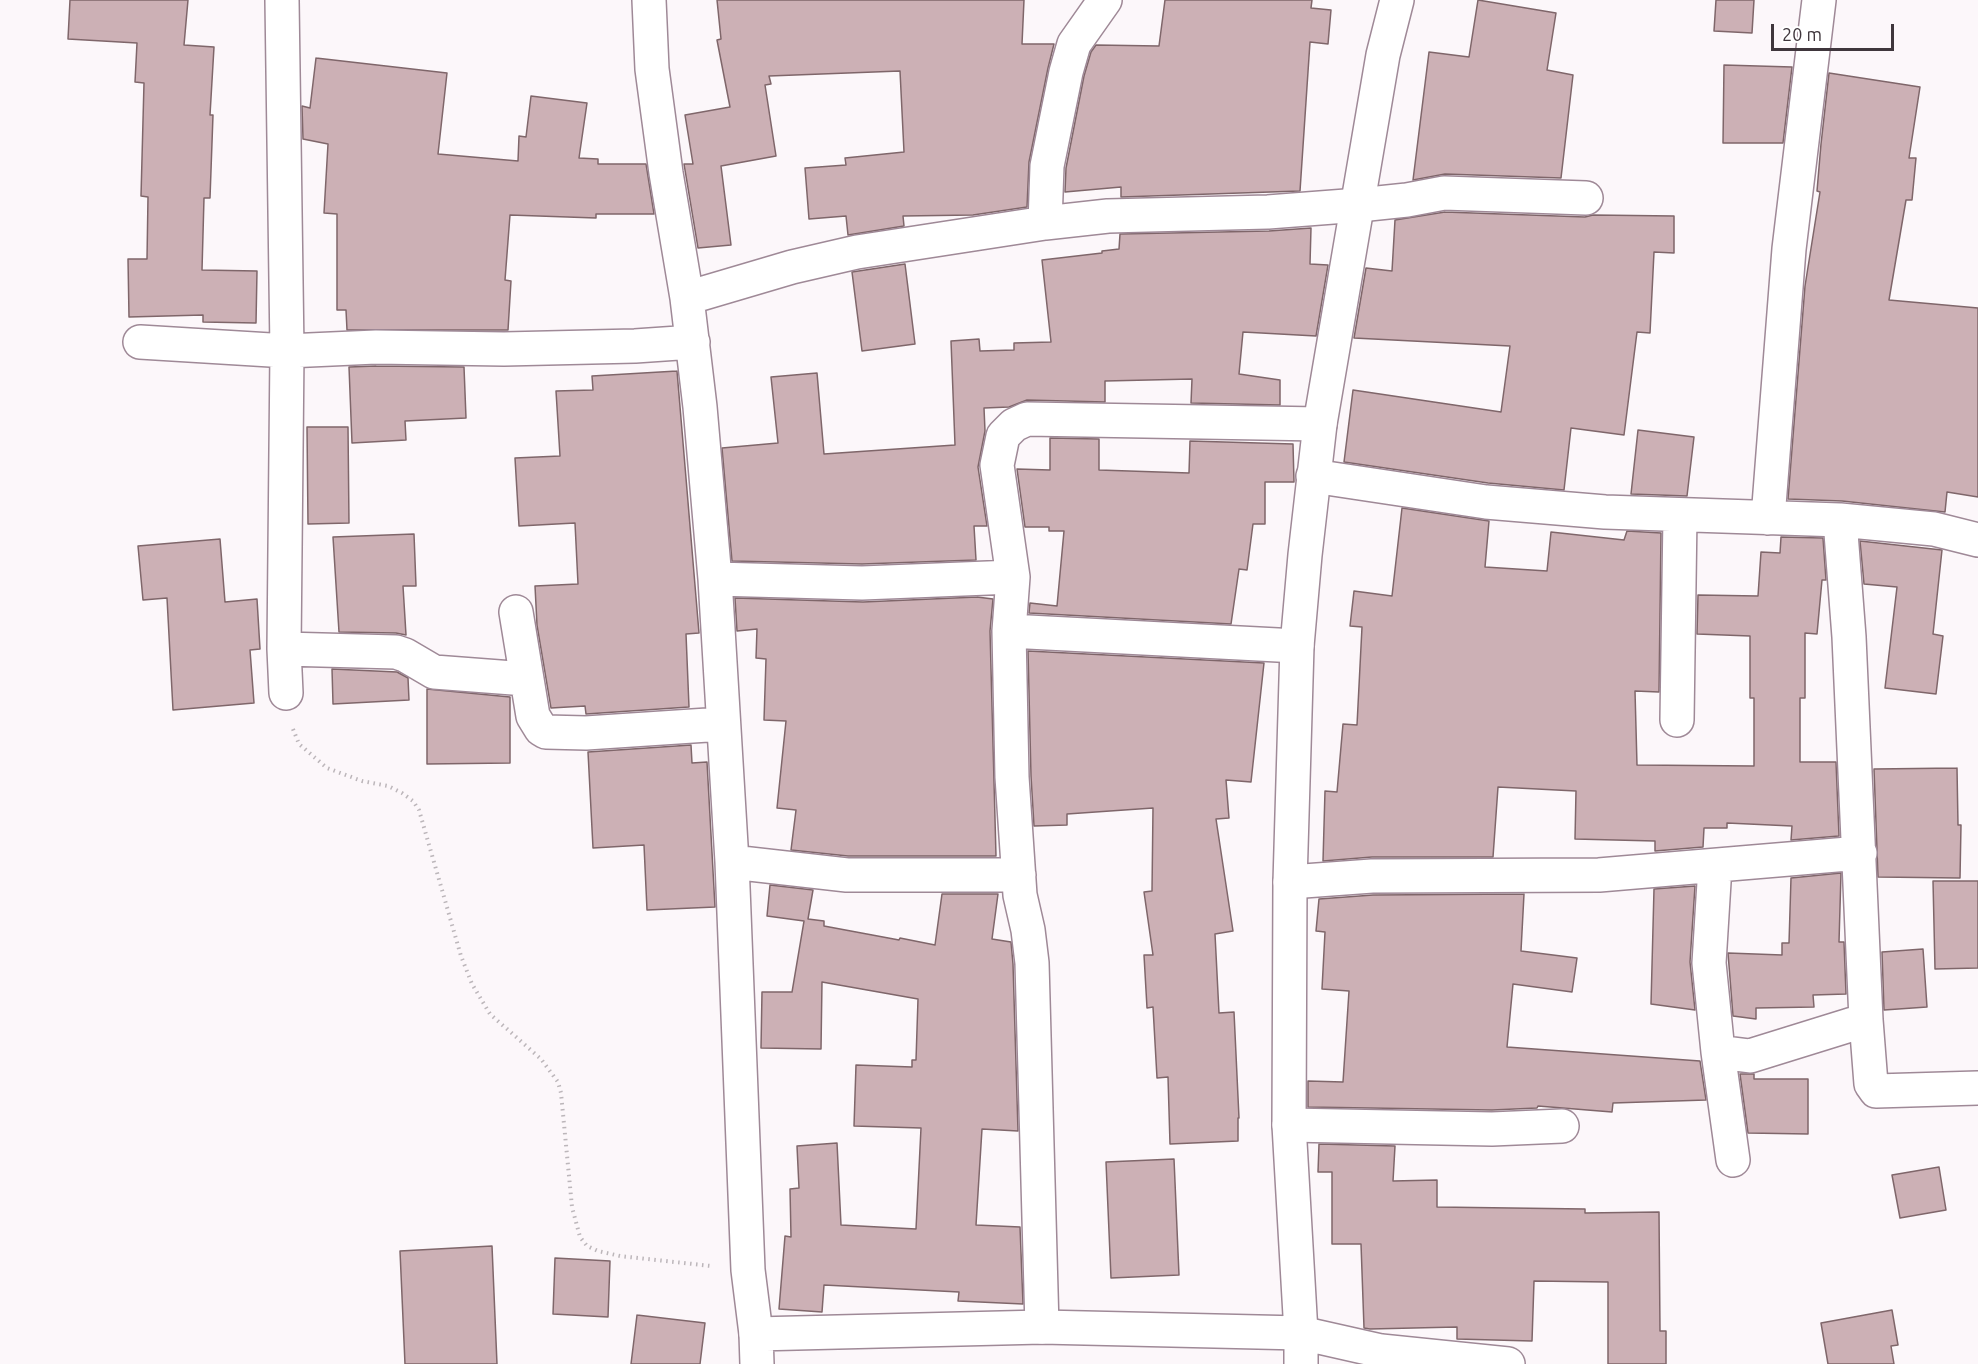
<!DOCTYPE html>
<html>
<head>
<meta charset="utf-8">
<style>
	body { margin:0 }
	#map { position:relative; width:1978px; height:1364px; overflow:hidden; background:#fcf7fa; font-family:Ubuntu,sans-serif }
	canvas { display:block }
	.scale { position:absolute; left:1771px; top:24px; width:123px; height:27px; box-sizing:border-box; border:3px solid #3f363c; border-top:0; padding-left:8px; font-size:18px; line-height:21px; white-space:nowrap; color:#3f363c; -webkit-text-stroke:4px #fff; paint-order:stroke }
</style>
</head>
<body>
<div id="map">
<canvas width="1978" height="1364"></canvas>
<div class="scale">20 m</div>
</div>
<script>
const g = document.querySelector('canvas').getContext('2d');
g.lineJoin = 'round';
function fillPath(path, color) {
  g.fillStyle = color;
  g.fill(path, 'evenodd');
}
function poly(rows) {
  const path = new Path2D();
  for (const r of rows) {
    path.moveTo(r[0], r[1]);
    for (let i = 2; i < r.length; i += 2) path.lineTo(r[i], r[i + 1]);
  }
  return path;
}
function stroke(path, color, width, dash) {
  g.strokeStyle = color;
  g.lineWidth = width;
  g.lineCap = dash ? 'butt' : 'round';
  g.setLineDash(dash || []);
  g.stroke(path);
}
const building = poly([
	[70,0,188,0,184,45,214,47,210,115,213,115,210,198,204,198,202,270,257,271,256,323,203,322,203,315,129,317,128,259,147,259,148,197,141,196,144,83,135,82,137,43,68,39,70,0],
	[717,0,1024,0,1022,44,1054,44,1048,68,1029,162,1027,207,973,215,903,216,904,226,848,235,846,216,809,219,805,168,846,165,845,158,904,152,900,71,769,76,771,84,765,85,776,156,721,166,731,245,698,248,684,164,693,164,685,115,730,107,717,40,721,39,717,0],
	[1165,0,1312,0,1311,8,1331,10,1328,44,1310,42,1300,191,1121,197,1121,187,1065,192,1066,168,1084,76,1091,52,1096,45,1159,46,1165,0],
	[1478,0,1556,13,1547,70,1573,75,1561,178,1445,174,1413,180,1429,52,1469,57,1478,0],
	[1716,0,1754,0,1752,33,1714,31,1716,0],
	[316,58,447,73,438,154,518,161,519,136,526,137,531,96,587,103,579,158,598,159,598,164,646,164,654,214,596,214,596,218,510,215,505,280,511,281,508,330,347,330,346,310,337,310,337,214,324,213,328,144,303,139,302,106,310,108,316,58],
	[1724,65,1792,67,1783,143,1723,143,1724,65],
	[1829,73,1920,87,1909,158,1916,158,1912,200,1906,200,1889,300,1978,308,1978,497,1947,492,1945,512,1842,501,1788,499,1805,286,1820,192,1817,191,1821,144,1829,73],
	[1445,212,1585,217,1593,215,1674,216,1674,253,1654,252,1650,333,1637,332,1624,435,1571,428,1564,490,1488,483,1344,462,1353,390,1501,412,1510,346,1354,338,1366,268,1392,271,1395,220,1445,212],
	[1311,228,1310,264,1328,265,1316,336,1243,332,1239,374,1280,380,1280,405,1191,403,1192,379,1105,381,1105,402,1027,400,1009,407,984,408,985,431,978,467,987,526,974,526,976,560,862,564,732,561,722,448,778,443,771,377,817,373,824,454,955,445,951,341,979,339,980,351,1014,350,1014,343,1051,342,1042,260,1102,253,1102,251,1119,249,1120,234,1269,231,1311,228],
	[905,264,915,344,862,351,852,272,905,264],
	[376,366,464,367,466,418,405,421,406,440,352,443,349,367,376,366],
	[677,371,699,633,686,634,689,707,586,714,585,706,551,708,537,625,535,586,578,584,575,523,519,526,515,458,560,456,556,391,593,390,592,376,677,371],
	[307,427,348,427,349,523,308,524,307,427],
	[1638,430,1694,437,1687,496,1631,494,1638,430],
	[1050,438,1099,439,1099,470,1189,473,1190,441,1293,444,1294,482,1265,482,1265,524,1253,524,1247,570,1239,569,1231,624,1029,613,1030,603,1057,606,1064,531,1049,531,1049,527,1025,527,1017,469,1050,470,1050,438],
	[1402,508,1489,521,1485,567,1547,571,1551,532,1624,540,1627,531,1661,533,1659,692,1635,691,1637,765,1754,766,1754,698,1750,698,1750,636,1697,634,1698,595,1758,596,1761,552,1780,553,1781,537,1823,538,1826,580,1822,580,1817,634,1805,633,1805,698,1800,698,1800,762,1836,762,1839,836,1791,840,1792,826,1727,823,1727,828,1704,828,1703,847,1655,851,1655,841,1575,839,1576,791,1498,787,1493,857,1372,857,1323,861,1325,791,1337,792,1343,724,1357,725,1362,627,1350,626,1354,591,1392,596,1402,508],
	[414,534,416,586,403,586,406,635,396,633,339,632,333,537,414,534],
	[220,539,225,602,257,599,260,649,250,650,254,703,173,710,167,598,143,600,138,546,220,539],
	[1860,541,1942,550,1933,634,1943,636,1936,694,1885,688,1897,587,1864,584,1860,541],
	[977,597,993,599,990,631,996,856,848,856,791,850,796,810,777,808,786,721,764,720,766,659,756,658,757,629,737,631,735,598,863,602,977,597],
	[1028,651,1264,663,1251,782,1226,780,1229,818,1216,819,1233,931,1215,934,1219,1013,1234,1012,1239,1118,1238,1118,1238,1141,1170,1144,1168,1077,1157,1078,1153,1007,1147,1008,1144,955,1153,955,1144,892,1152,891,1153,808,1067,814,1067,825,1034,826,1031,776,1028,651],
	[332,669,397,672,408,678,409,700,333,704,332,669],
	[427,689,510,697,510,763,427,764,427,689],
	[691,745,692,763,707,762,715,907,647,910,644,845,593,848,588,752,691,745],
	[1957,768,1958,825,1961,825,1960,878,1878,877,1874,769,1957,768],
	[1841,873,1839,942,1844,942,1846,994,1813,995,1814,1007,1756,1008,1756,1019,1733,1016,1728,953,1782,955,1782,943,1789,943,1791,878,1841,873],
	[1933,881,1978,881,1978,968,1935,969,1933,881],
	[770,885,813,890,808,919,824,921,824,926,899,940,900,938,935,945,942,894,998,894,992,939,1011,942,1013,964,1018,1131,982,1129,976,1225,1020,1227,1023,1304,958,1301,959,1292,824,1285,822,1312,779,1309,785,1236,791,1237,790,1189,799,1188,797,1146,837,1143,841,1225,916,1229,921,1128,854,1126,856,1065,912,1067,912,1060,916,1060,918,999,822,982,821,1049,761,1048,762,992,792,992,804,921,767,916,770,885],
	[1695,886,1690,962,1695,1010,1651,1004,1654,889,1695,886],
	[1524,894,1521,951,1577,958,1572,992,1513,984,1507,1047,1700,1061,1706,1100,1613,1103,1612,1112,1538,1106,1537,1108,1492,1110,1308,1107,1308,1081,1343,1082,1349,991,1322,989,1325,932,1316,931,1319,899,1373,895,1524,894],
	[1923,949,1927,1007,1884,1010,1882,952,1923,949],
	[1740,1074,1754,1074,1754,1079,1808,1079,1808,1134,1748,1133,1740,1074],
	[1319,1144,1395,1146,1393,1181,1437,1180,1437,1207,1585,1209,1585,1213,1659,1212,1660,1331,1666,1331,1666,1364,1608,1364,1608,1282,1534,1281,1532,1341,1457,1339,1457,1327,1370,1329,1364,1328,1361,1244,1332,1244,1332,1172,1318,1172,1319,1144],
	[1174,1159,1179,1275,1111,1278,1106,1162,1174,1159],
	[1939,1167,1946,1210,1900,1218,1892,1175,1939,1167],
	[492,1246,497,1364,405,1364,400,1251,492,1246],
	[555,1258,610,1261,608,1317,553,1314,555,1258],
	[1892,1310,1898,1345,1891,1346,1894,1364,1828,1364,1821,1323,1892,1310],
	[637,1315,705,1323,700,1364,631,1364,637,1315]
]);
const path = poly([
	[293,729,299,744,327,768,362,781,388,786,402,793,413,801,419,810,461,956,472,984,490,1014,541,1059,558,1082,561,1093,572,1207,580,1237,587,1246,598,1251,620,1256,711,1266]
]);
const street = poly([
	[282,0,287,351,284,649,286,693],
	[649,0,652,69,666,173,687,298,700,407,715,579,732,862,748,1270,756,1334],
	[1045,223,1047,166,1066,72,1074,44,1105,0],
	[687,298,792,267,857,252,1045,223,1108,216,1268,212,1359,205,1407,200,1444,193,1586,198],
	[140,342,287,351,376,347,504,349,635,346,693,342],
	[1313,476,1486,502,1605,512,1840,520,1934,529,1978,540],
	[1768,518,1789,249,1819,0],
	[1840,520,1849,637,1866,1020,1871,1084,1876,1091,1978,1088],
	[715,579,862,583,1013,577],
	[516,612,533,716,541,729,546,732,586,733,723,724],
	[1009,631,1297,646],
	[284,649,396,652,405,655,434,672,526,679],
	[1677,720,1680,515],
	[732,862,847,875,1019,875],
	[1715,866,1709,963,1718,1052,1733,1160],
	[1290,882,1372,876,1599,875,1860,853],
	[1718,1052,1750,1056,1866,1020],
	[1289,1125,1492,1129,1562,1126],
	[1042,1327,1032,963,1028,930,1020,895,1012,777,1009,631,1013,577,997,465,1003,436,1014,425,1027,419,1320,424],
	[1301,1364,1301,1333,1381,1351,1508,1364]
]);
const secondary = poly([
	[757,1364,756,1334,1042,1327,1301,1333,1289,1125,1290,882,1297,646,1305,555,1320,424,1383,55,1397,0]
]);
fillPath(building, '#ccb0b5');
stroke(building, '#7f666a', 1.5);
stroke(street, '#9f8997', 36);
stroke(secondary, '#9f8997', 36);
stroke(path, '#bcb6ba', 4, [1.5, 4.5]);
stroke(street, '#fff', 33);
stroke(secondary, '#fff', 33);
</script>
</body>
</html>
